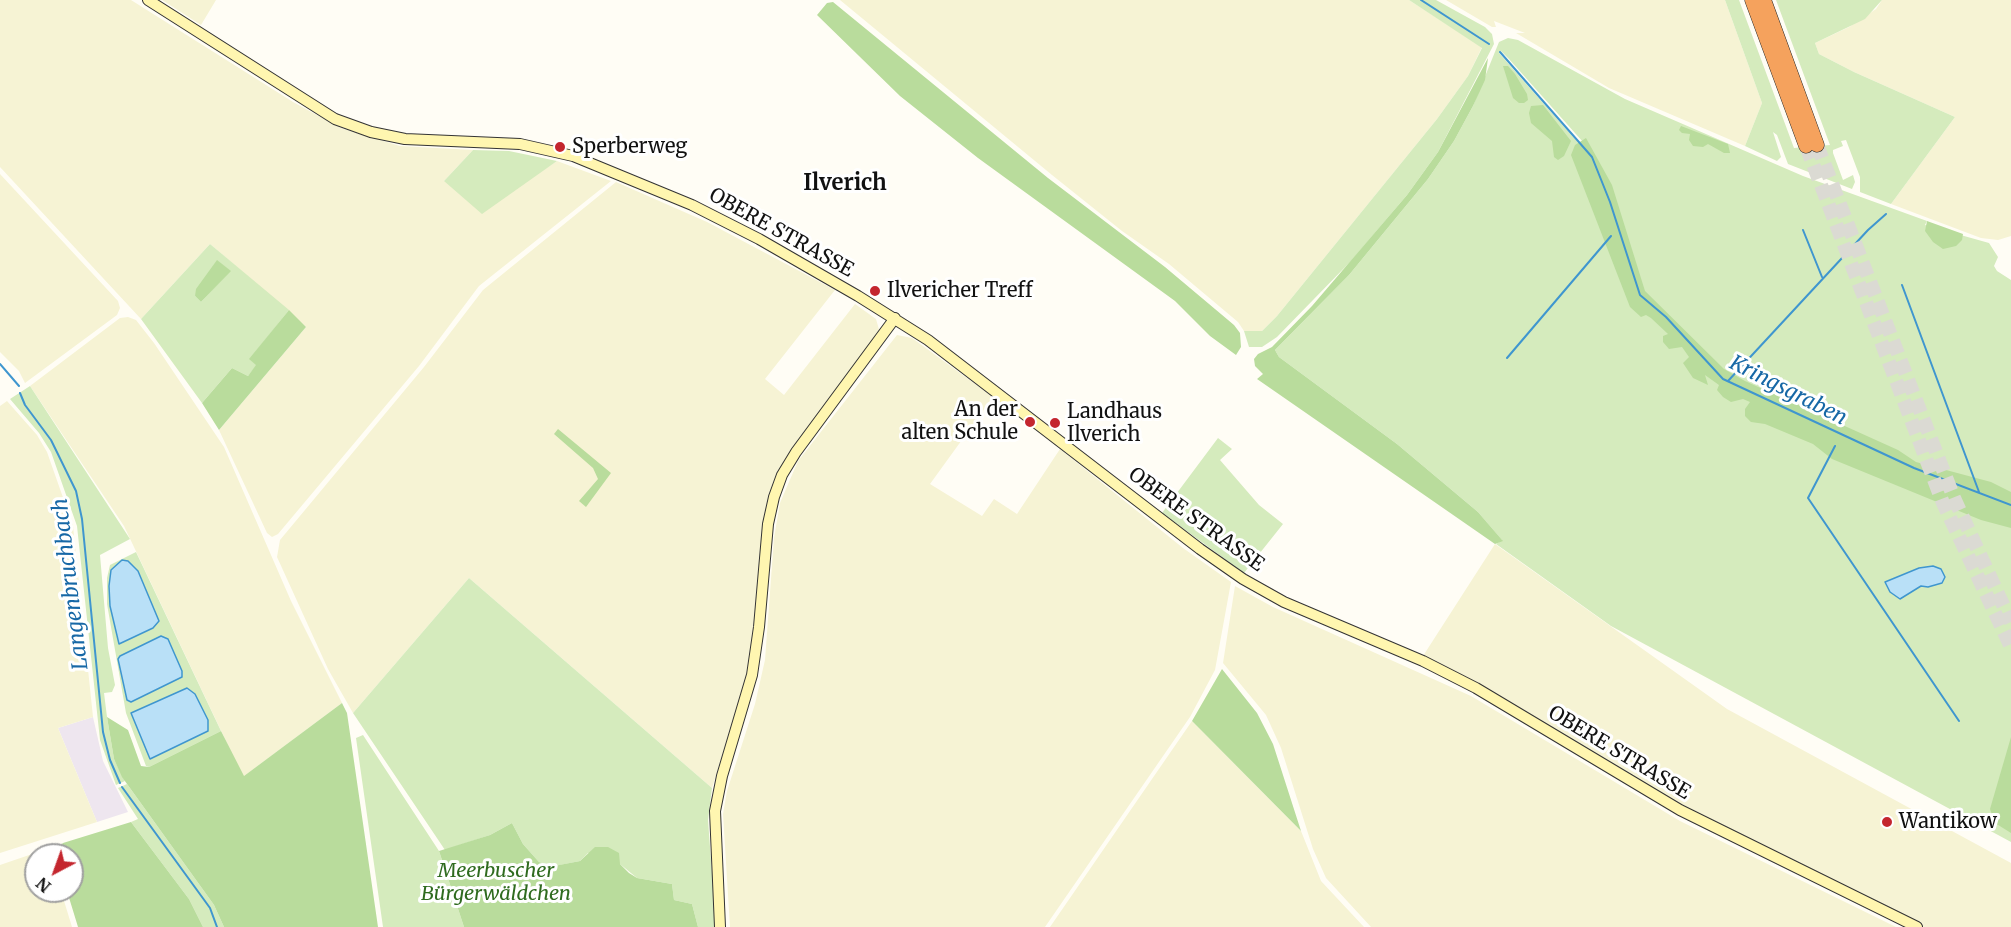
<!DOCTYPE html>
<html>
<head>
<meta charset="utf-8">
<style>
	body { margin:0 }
	#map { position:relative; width:2011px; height:927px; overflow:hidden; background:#fffdf5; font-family:Merriweather,serif }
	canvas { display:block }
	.north { position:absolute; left:24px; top:843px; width:60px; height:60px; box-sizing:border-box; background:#fff; border:2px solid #a0a0a0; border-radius:50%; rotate:221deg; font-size:16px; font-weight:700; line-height:24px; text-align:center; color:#111 }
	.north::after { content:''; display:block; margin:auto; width:21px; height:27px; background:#c4262e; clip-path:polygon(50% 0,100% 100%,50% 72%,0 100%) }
</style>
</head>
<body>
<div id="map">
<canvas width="2011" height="927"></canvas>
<div class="north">N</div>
</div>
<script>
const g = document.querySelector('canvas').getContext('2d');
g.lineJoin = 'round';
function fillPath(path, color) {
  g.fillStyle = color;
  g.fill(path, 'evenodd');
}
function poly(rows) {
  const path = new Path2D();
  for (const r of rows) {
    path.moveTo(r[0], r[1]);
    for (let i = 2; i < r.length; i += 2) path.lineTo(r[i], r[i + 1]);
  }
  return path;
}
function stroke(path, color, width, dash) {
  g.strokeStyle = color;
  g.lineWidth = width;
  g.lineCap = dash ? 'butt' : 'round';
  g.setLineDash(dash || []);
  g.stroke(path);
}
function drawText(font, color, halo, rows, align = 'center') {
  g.font = font + ' Merriweather,serif';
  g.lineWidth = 6;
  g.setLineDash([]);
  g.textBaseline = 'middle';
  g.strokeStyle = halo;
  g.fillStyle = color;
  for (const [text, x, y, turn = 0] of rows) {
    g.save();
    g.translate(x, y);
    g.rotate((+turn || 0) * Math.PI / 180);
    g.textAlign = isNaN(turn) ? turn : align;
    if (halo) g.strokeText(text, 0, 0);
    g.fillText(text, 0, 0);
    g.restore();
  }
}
const industrial = poly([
	[93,717,103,761,128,812,97,822,58,728]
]);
const farmland = poly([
	[0,0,131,0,293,102,341,128,400,146,473,150,444,181,531,178,557,161,611,181,479,286,419,366,278,534,272,537,267,533,219,430,306,327,210,244,141,319,0,167],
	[162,0,216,0,201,25],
	[840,0,1409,0,1482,47,1468,76,1437,119,1277,316,1262,331,1244,331,1238,322,1169,264,1122,231,1052,175],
	[1446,0,1725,0,1762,103,1745,146,1609,88,1516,33,1525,33,1494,21,1496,27,1492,27],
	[1882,0,2011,0,2011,236,1998,240,1981,238,1891,204,1955,117,1854,72,1819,54,1815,43,1849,27,1876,9],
	[0,174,118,301,120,308,117,315,25,383,19,371,0,352],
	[616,182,707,222,835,290,765,379,784,395,855,304,876,319,880,333,778,475,766,509,756,625,748,673,712,788,469,578,353,713,328,669,277,557,280,540,424,367,483,290],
	[128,317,136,320,154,343,224,447,291,601,342,703,243,777,124,526,30,386,120,318],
	[897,335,912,338,993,397,930,484,982,516,994,499,1017,514,1060,449,1183,548,1231,582,1215,670,1190,717,1045,927,730,927,723,814,727,791,755,704,765,660,774,538,780,503,798,461],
	[7,401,37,435,47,452,73,526,93,717,58,728,97,822,0,853,0,406],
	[1495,544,1727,709,2011,863,2011,927,1924,927,1910,920,1681,806,1423,656],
	[1235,586,1273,607,1471,696,1680,821,1896,927,1371,927,1326,878,1313,849,1281,748,1266,715,1223,663],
	[1192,721,1301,831,1321,881,1364,927,1050,927],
	[38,852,47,855,36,855,36,891,61,891,72,927,0,927,0,865]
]);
const green = poly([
	[1409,0,1436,0,1485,27,1492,34,1494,44,1438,152,1407,195,1350,262,1277,337,1262,347,1249,347,1244,331,1262,331,1277,316,1437,119,1468,76,1482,48],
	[1725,0,1739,0,1794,148,1830,145,1776,0,1882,0,1865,19,1815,43,1819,54,1854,72,1955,117,1891,204,1860,192,1860,177,1846,140,1841,141,1843,146,1833,150,1833,153,1843,180,1853,175,1855,182,1852,189,1788,164,1777,135,1773,132,1781,157,1777,161,1745,146,1762,103],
	[1508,38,1518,40,1625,99,1803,176,1927,221,1925,225,1989,243,1998,257,1994,266,1997,271,2011,280,2011,503,1942,476,1734,383,1641,294,1583,142,1509,59,1501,51,1499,53,1581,146,1637,294,1721,380,2011,506,2011,842,1611,626,1496,544,1502,540,1478,512,1397,444,1279,357,1275,350,1349,275,1428,179,1454,141,1473,106,1499,42],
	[473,150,509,151,557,161,482,214,444,181],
	[210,244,289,310,250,359,257,365,248,376,232,368,202,403,141,319],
	[217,261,230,271,201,302,195,296],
	[30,386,130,539,100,555,108,648,115,685,112,692,104,693,107,717,114,759,125,781,116,785,100,740,77,526,51,452,39,433,10,399],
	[1218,438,1232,449,1220,460,1259,505,1283,524,1244,573,1162,513],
	[136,552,221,731,149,767,146,766,126,713,107,604,107,578,110,565],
	[469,578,712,788,708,820,716,927,698,927,692,904,674,900,672,884,637,878,620,864,588,853,580,861,555,866,539,862,523,844,512,823,490,835,445,850,353,713],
	[363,735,439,851,464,927,383,927,356,738],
	[127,784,214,905,224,927,203,927,189,899,131,822,138,819,118,788]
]);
const forest = poly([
	[833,2,1048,178,1165,267,1234,325,1240,333,1241,347,1236,355,1210,336,1175,301,978,158,900,96,817,15,827,3],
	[1488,58,1485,80,1473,106,1454,141,1428,179,1349,275,1275,350,1279,357,1397,444,1478,512,1503,541,1495,544,1257,379,1263,374,1255,366,1254,359,1258,354,1272,347,1312,306,1407,195,1438,152],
	[1503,66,1508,66,1515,74,1527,94,1528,100,1524,103,1519,103,1513,98],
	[1543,105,1571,141,1564,156,1558,160,1554,157,1552,141,1531,123,1529,113,1531,106],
	[1681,126,1728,144,1730,153,1724,153,1708,144,1703,147,1693,146,1689,140,1690,134,1682,133,1679,130],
	[1586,138,1612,185,1645,291,1724,369,1745,381,1898,450,1916,462,1991,482,2011,492,2011,528,1981,520,1832,459,1813,444,1765,424,1751,422,1745,416,1745,409,1750,402,1743,399,1731,402,1723,397,1717,390,1719,385,1705,375,1708,385,1693,378,1683,363,1689,357,1682,347,1669,349,1663,342,1663,336,1668,334,1651,318,1646,315,1641,317,1630,307,1571,155,1575,145],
	[1927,221,1963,234,1962,240,1956,246,1943,249,1933,242,1925,231],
	[217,260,231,271,201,302,195,296,196,289],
	[289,310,306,327,219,430,202,403,232,368,248,376,256,365,249,359],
	[558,429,611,473,586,507,579,501,598,479,593,468,554,434],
	[1222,669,1257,713,1273,744,1301,831,1192,721],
	[342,703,347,713,378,927,224,927,214,905,122,777,114,759,107,717,128,730,141,766,149,767,221,731,244,776],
	[2011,737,2011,833,1995,823,1990,809],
	[131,822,189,899,203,927,78,927,67,891,72,891,72,855,56,855,57,849,63,843],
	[512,823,523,844,539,862,554,866,580,861,595,847,608,847,619,853,620,864,629,873,637,878,672,884,674,900,692,904,698,927,464,927,439,851,490,835]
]);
const water = poly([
	[122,560,128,561,138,571,159,621,153,628,119,644,110,606,109,586,111,570,122,560],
	[1933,566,1941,569,1945,577,1942,583,1928,587,1921,586,1900,599,1890,592,1885,582,1919,568,1933,566],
	[161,636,168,639,182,671,182,677,131,702,127,700,118,659,120,656,161,636],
	[187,688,195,694,208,720,208,731,150,759,131,713,187,688]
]);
const stream = poly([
	[1421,0,1489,44],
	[1500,52,1592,157,1610,202,1640,295,1666,317,1723,379,1914,468,2011,505],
	[1803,230,1822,277],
	[1902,285,1979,492],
	[1507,358,1611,236],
	[0,364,19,386],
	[1728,381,1868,230,1886,214],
	[20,393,25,405,51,440,76,491,82,519,103,732,110,760,120,783],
	[1835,446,1808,498,1959,721],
	[122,787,210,908,217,927]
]);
const highwayTunnel = poly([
	[1817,145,1954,498,2011,622],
	[1806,146,1943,503,2011,647]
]);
const secondary = poly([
	[148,0,335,119,371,132,405,139,520,144,573,156,692,205,759,239,858,296,928,340,1200,549,1243,579,1284,602,1423,661,1476,688,1680,810,1917,927],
	[720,927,715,811,722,776,752,675,759,627,768,524,774,497,782,475,796,452,895,318]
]);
const highway = poly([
	[1752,0,1806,146],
	[1764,0,1817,145]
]);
const markers = [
	[560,147,6,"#c4262e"],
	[875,291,6,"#c4262e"],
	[1030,422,6,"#c4262e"],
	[1055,423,6,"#c4262e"],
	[1887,822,6,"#c4262e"]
];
const poiNames = [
	["Sperberweg",572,147],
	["Ilvericher Treff",887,291],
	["An der",1018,410,"right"],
	["alten Schule",1018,433,"right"],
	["Landhaus",1067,412],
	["Ilverich",1067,435],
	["Wantikow",1899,822]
];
const streetNames = [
	["OBERE STRASSE",781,233,29],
	["OBERE STRASSE",1196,520,36],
	["OBERE STRASSE",1619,753,31]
];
const parkNames = [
	["Meerbuscher",496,871],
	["Bürgerwäldchen",496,894]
];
const waterNames = [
	["Kringsgraben",1788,391,27],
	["Langenbruchbach",71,584,-97]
];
const quarterNames = [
	["Ilverich",845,184]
];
fillPath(industrial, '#eee6ef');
fillPath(farmland, '#f6f3d4');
fillPath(green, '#d5ebbd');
fillPath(forest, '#b9dc9c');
fillPath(water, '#b9e0f7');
stroke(water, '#3f96cf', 1.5);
stroke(stream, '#3f96cf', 2);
stroke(highwayTunnel, '#dbdad3', 14, [14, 7]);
stroke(secondary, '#333', 12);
stroke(highway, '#222', 15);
stroke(secondary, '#fff6b0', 10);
stroke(highway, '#f5a25d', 14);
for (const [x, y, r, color] of markers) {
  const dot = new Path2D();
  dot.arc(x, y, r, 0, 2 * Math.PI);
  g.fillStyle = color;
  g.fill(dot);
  stroke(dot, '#fff', 2);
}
drawText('20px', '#111', '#fff', poiNames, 'left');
drawText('20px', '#111', '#fff', streetNames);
drawText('italic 20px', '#2f6b1f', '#fff', parkNames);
drawText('italic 21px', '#1768a6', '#fff', waterNames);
drawText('bold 22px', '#111', '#fff', quarterNames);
</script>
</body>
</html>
